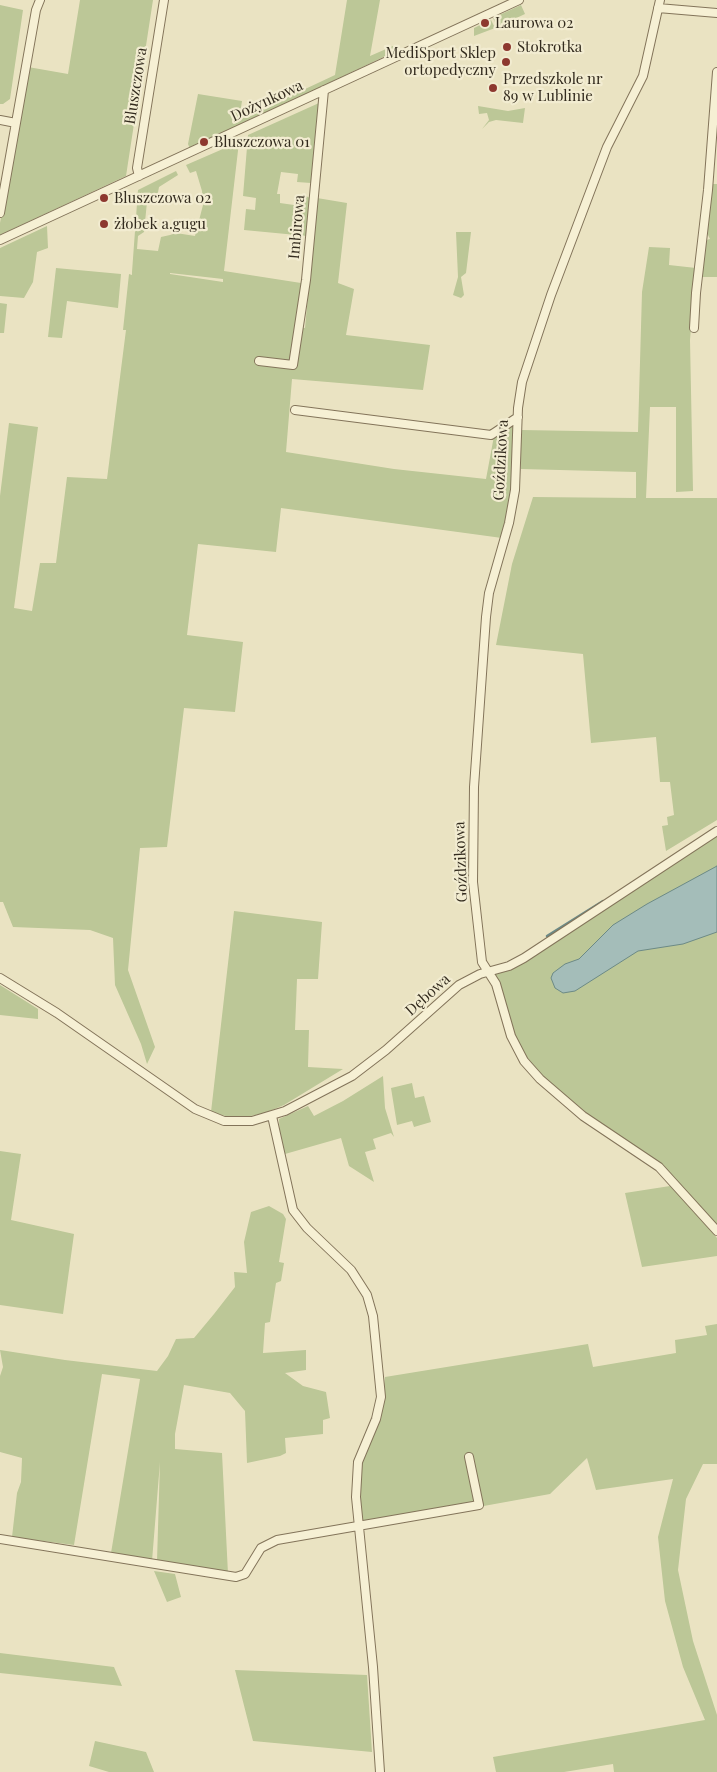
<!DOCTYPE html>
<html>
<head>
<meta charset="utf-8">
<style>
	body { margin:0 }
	canvas { display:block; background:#eae3c2 }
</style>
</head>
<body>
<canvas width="717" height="1772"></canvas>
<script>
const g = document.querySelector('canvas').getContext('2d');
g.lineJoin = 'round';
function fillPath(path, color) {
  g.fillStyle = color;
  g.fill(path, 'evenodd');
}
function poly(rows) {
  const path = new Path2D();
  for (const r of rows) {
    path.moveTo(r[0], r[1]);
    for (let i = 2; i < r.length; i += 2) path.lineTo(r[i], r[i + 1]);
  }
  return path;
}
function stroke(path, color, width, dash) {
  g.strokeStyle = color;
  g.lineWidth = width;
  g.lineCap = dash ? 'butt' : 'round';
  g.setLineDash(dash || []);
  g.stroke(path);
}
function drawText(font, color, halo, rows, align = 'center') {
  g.font = font + ' "Playfair Display",serif';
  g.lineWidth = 4.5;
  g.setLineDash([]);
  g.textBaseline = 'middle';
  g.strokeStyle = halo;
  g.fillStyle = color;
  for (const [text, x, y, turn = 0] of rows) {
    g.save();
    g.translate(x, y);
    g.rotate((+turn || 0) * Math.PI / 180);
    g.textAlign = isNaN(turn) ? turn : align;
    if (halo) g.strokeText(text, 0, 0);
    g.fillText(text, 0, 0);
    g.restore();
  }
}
const green = poly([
	[80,0,153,0,126,176,0,235,0,223,28,67,68,74],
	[347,0,380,0,370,56,393,46,394,52,190,149,188,144,198,94,242,101,239,120,335,75],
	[0,5,23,10,10,99,3,104,0,104],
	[521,5,525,14,497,27,493,18],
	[491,20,495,28,474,36,474,28,482,24,483,26],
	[319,103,311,183,297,182,298,174,281,172,277,194,280,194,280,203,294,205,295,197,306,196,310,198,307,236,244,230,246,209,255,210,256,198,243,196,248,135],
	[478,106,508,111,525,108,523,123,496,120,489,122,482,129,489,120,487,113,479,114],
	[239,142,224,271,301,283,297,327,305,328,317,198,347,203,338,283,354,289,346,335,430,345,423,390,292,379,286,452,394,469,486,479,494,436,514,423,513,478,502,538,281,508,276,552,198,544,187,635,243,642,235,712,184,708,167,847,140,848,128,970,155,1047,147,1064,141,1044,115,985,113,938,90,930,13,927,3,902,0,902,0,496,9,423,38,427,14,608,32,611,40,563,56,563,67,477,107,479,126,330,123,330,129,274,132,275,132,272,138,190,176,171,178,175,159,187,156,203,147,202,144,232,138,236,137,249,158,251,161,237,170,235,176,233,195,236,203,205,202,191,196,171,190,173,186,165],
	[170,273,223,279,223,282,170,274],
	[711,184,717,184,717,277,700,277,703,241,710,239,706,231],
	[47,226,48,248,37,252,33,282,24,298,0,296,0,248],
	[456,232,471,232,466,273,461,277,464,295,461,298,453,295,458,277],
	[649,247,670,248,669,265,696,268,690,340,693,491,676,492,676,407,650,407,646,498,717,498,717,820,666,851,662,826,668,825,667,817,674,815,670,782,660,782,656,737,591,743,583,654,496,645,512,564,533,497,636,498,636,472,521,469,521,430,638,432,642,292],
	[56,268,121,274,118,308,67,301,62,338,48,337],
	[0,303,7,304,4,333,0,333],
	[717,833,717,1231,675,1182,529,1068,502,1007,495,972,518,961],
	[234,911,322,922,318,979,297,979,295,1030,309,1030,308,1067,343,1069,284,1105,265,1113,246,1117,229,1117,211,1112],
	[0,985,38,1009,38,1019,0,1015],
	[383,1076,385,1108,394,1137,391,1133,373,1139,376,1149,365,1152,374,1182,349,1166,341,1138,285,1154,280,1141,279,1119,308,1106,314,1116,343,1101],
	[412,1083,415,1098,424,1096,431,1122,414,1127,412,1121,397,1125,391,1088],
	[0,1151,21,1154,11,1220,74,1234,63,1314,0,1305],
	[670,1186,689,1203,717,1238,717,1256,642,1267,625,1193],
	[269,1206,283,1214,286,1219,279,1262,284,1263,281,1281,276,1283,270,1322,265,1323,263,1353,306,1350,306,1370,285,1373,303,1386,326,1392,330,1418,323,1420,323,1434,285,1438,286,1453,280,1456,247,1463,245,1411,230,1393,184,1385,175,1434,175,1449,222,1453,228,1574,157,1561,160,1462,152,1561,111,1553,140,1379,102,1374,74,1545,12,1537,17,1493,21,1482,22,1458,0,1452,0,1376,3,1367,0,1350,65,1360,157,1371,168,1356,176,1339,194,1338,214,1314,235,1287,234,1272,247,1273,244,1242,251,1212],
	[717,1324,717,1464,703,1464,686,1499,678,1570,693,1641,717,1715,717,1772,614,1772,613,1764,564,1772,496,1772,493,1757,705,1720,683,1667,665,1601,658,1537,673,1479,596,1490,587,1458,550,1494,362,1528,358,1482,362,1457,381,1417,385,1377,588,1344,593,1367,676,1353,675,1340,707,1335,705,1326],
	[154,1571,175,1574,181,1597,167,1602],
	[0,1653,114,1667,122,1686,0,1673],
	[235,1670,367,1675,372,1752,253,1741],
	[95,1741,146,1752,154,1772,109,1772,89,1766]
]);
const water = poly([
	[717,866,717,932,683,944,638,951,575,991,563,993,555,988,551,978,553,973,565,964,579,959,613,925,647,904,717,866]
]);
const stream = poly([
	[547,936,603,901]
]);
const minor = poly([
	[660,0,643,76,607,147,551,295,522,382,518,408,515,490,509,523,489,593,486,617,474,787,473,882,482,962,496,984,511,1036,524,1061,540,1079,583,1116,659,1167,717,1231],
	[658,8,717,13],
	[0,120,16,123],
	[139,176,137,168,164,0],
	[0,213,36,10,40,0],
	[0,240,519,0],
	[694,328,696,293,708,190,717,72],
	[259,361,293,365,306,280,324,90],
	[295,410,491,435,518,417],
	[0,978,57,1013,195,1109,224,1121,252,1121,285,1111,352,1076,386,1050,459,985,480,974,509,966,524,958,717,831],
	[272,1116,293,1210,307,1228,351,1270,367,1295,373,1316,381,1397,376,1419,358,1462,356,1497,373,1667,380,1772],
	[0,1539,236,1577,245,1574,261,1548,277,1540,479,1505,469,1457]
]);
const markers = [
	[485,23,5,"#8d382f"],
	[507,47,5,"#8d382f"],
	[506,62,5,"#8d382f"],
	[493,88,5,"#8d382f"],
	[204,142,5,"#8d382f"],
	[104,198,5,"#8d382f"],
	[104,224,5,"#8d382f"]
];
const poiNames = [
	["Laurowa 02",495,23],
	["Stokrotka",517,47],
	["MediSport Sklep",496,53,"right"],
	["ortopedyczny",496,70,"right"],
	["Przedszkole nr",503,79],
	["89 w Lublinie",503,96],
	["Bluszczowa 01",214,142],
	["Bluszczowa 02",114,198],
	["żłobek a.gugu",114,224]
];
const streetNames = [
	["Bluszczowa",136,86,-81],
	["Dożynkowa",267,101,-25],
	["Imbirowa",297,227,-85],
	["Goździkowa",501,460,-87],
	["Goździkowa",461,862,-92],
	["Dębowa",428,995,-42]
];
fillPath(green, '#bcc797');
fillPath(water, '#a4bdb9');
stroke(water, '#6c8a86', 1);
stroke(stream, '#6c8a86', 2.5);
stroke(minor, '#83745a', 10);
stroke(minor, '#f6f0d4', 8);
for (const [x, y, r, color] of markers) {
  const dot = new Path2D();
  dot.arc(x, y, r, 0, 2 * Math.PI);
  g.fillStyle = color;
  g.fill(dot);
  stroke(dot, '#f2ecd1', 2);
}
drawText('15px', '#332b1e', '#f2ecd1', poiNames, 'left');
drawText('15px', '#332b1e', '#f2ecd1', streetNames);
</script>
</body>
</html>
